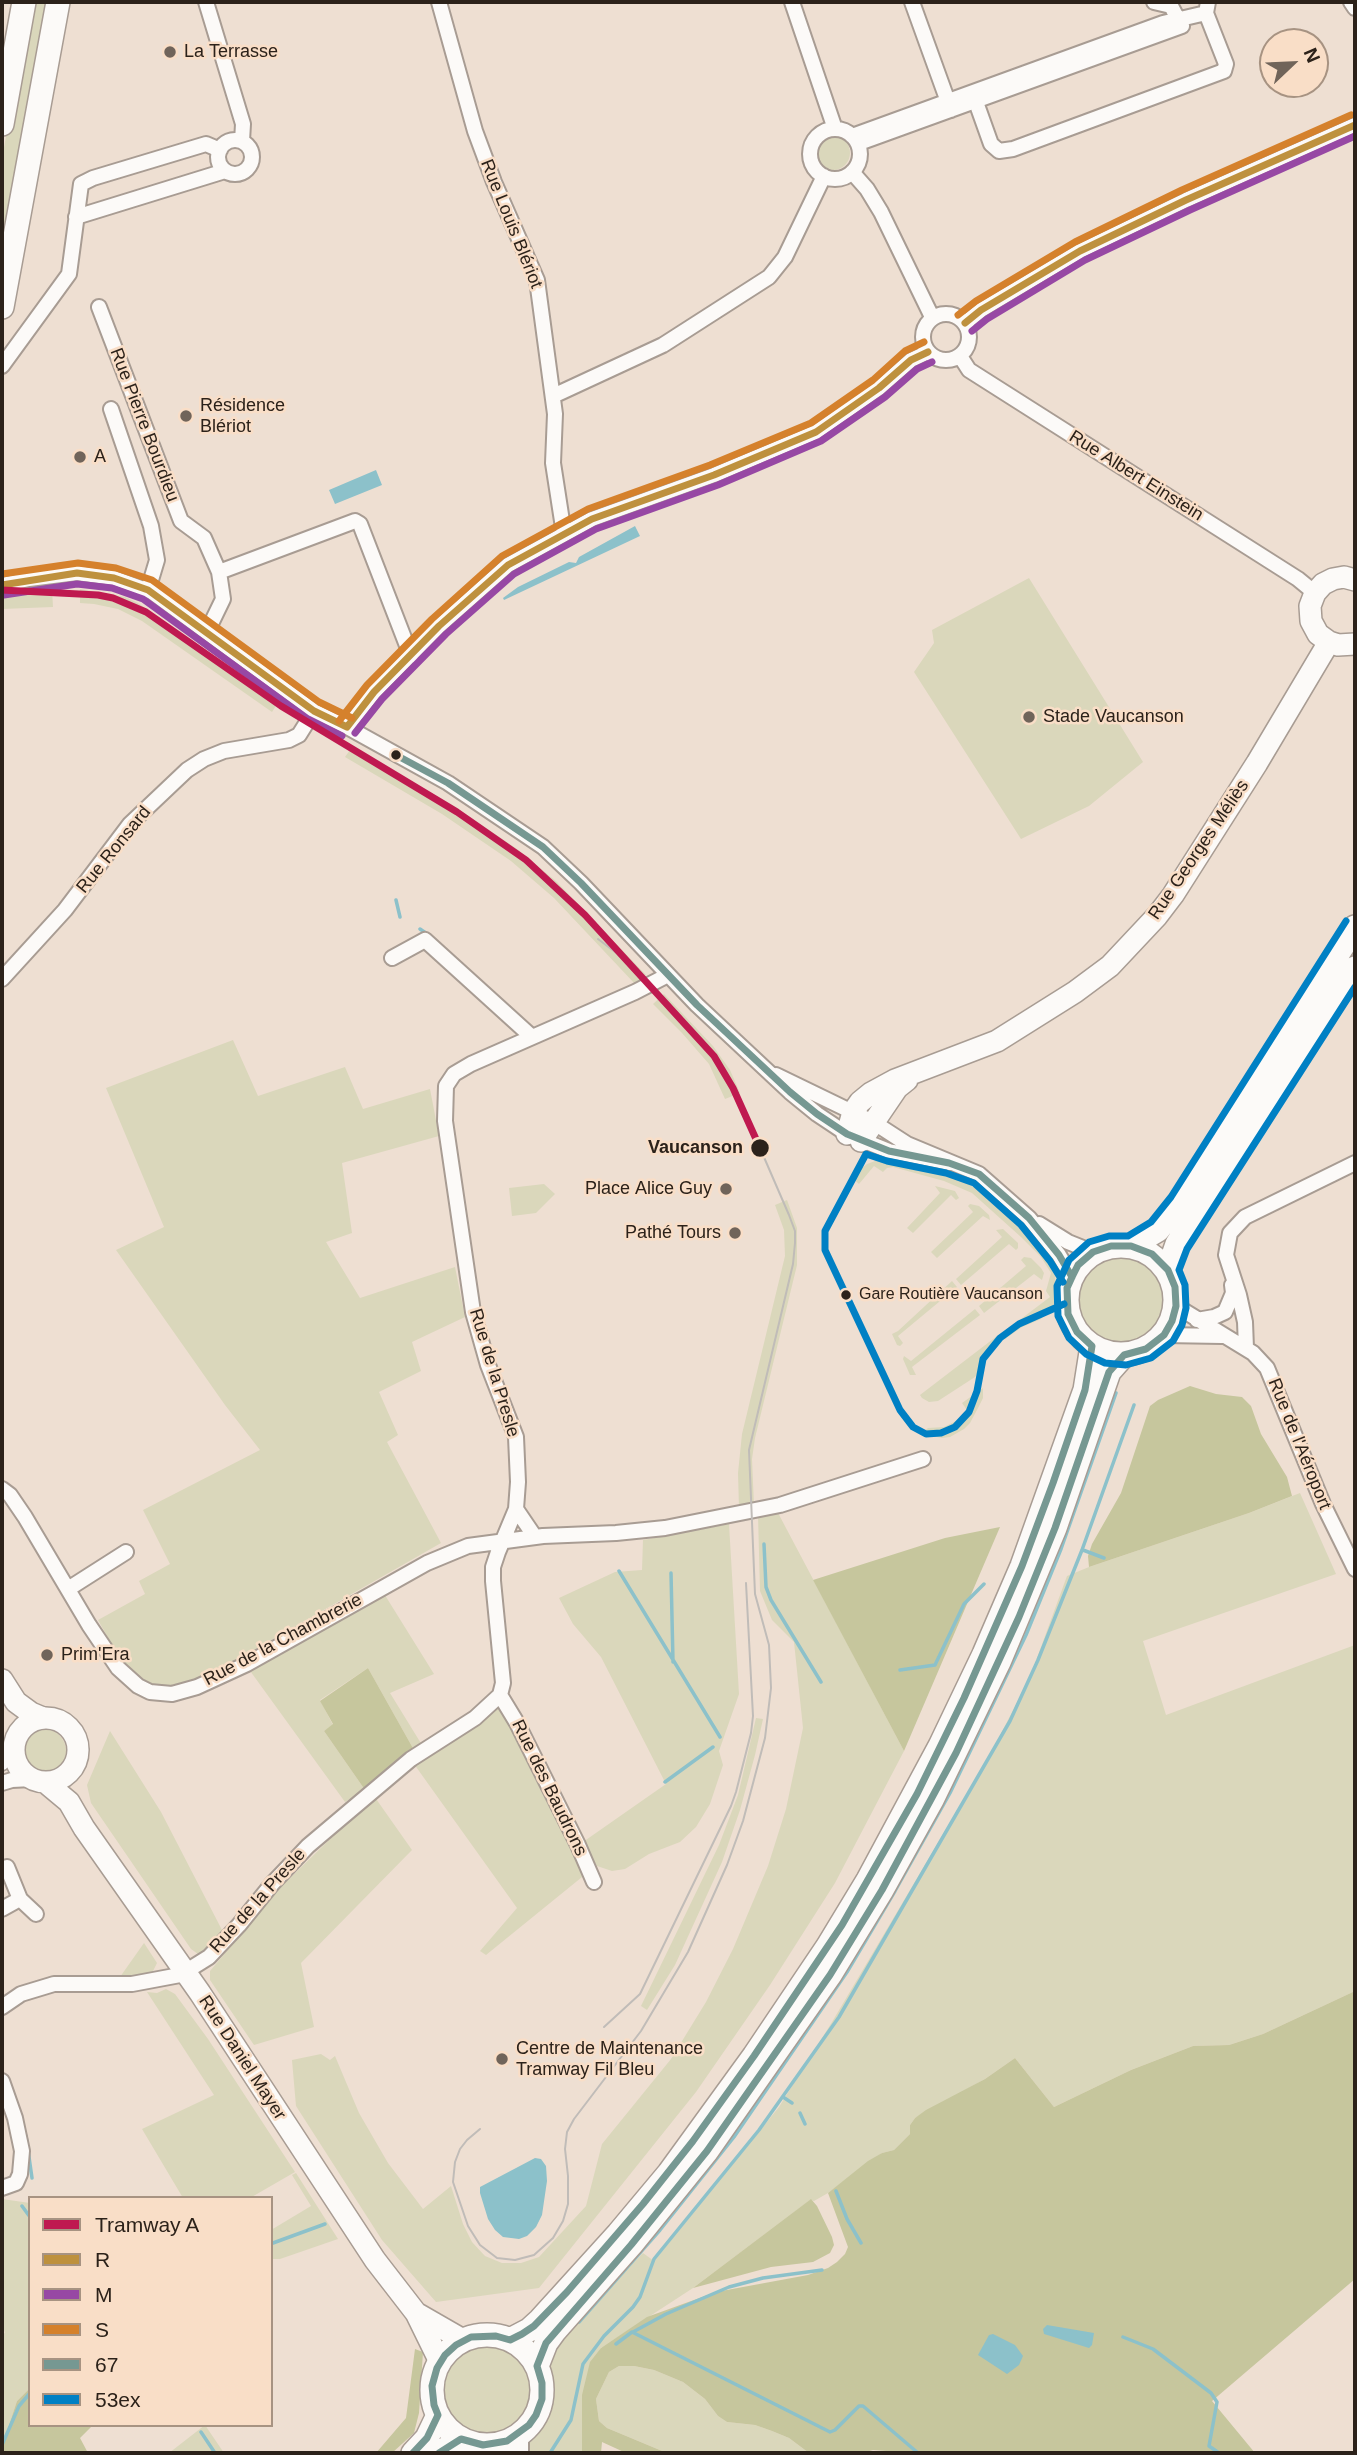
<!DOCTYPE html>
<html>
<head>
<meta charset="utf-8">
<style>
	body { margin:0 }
	#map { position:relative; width:1357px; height:2455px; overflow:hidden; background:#eedfd2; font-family:Helvetica,sans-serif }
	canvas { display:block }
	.frame { position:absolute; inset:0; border:4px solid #2c221a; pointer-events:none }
	.legend { position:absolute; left:28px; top:2196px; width:245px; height:231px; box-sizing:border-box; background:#f9dec7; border:2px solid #a79382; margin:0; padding:9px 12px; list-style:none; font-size:21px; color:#2c221a }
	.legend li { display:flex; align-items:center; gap:14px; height:35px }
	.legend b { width:35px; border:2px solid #a79382 }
	.north { position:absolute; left:1259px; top:28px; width:70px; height:70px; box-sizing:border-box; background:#f9dec7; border:2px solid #a79382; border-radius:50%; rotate:67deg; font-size:19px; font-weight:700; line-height:28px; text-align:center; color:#2c221a }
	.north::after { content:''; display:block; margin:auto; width:24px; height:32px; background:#70645a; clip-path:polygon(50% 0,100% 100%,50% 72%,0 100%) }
</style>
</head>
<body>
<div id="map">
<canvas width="1357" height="2455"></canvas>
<div class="frame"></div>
<ul class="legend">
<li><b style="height:9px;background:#bf1950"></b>Tramway A</li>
<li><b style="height:9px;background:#be913e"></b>R</li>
<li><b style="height:9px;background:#9748a4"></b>M</li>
<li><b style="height:9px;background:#d5812c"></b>S</li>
<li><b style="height:9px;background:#769892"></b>67</li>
<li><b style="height:9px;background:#0080c4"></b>53ex</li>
</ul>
<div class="north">N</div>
</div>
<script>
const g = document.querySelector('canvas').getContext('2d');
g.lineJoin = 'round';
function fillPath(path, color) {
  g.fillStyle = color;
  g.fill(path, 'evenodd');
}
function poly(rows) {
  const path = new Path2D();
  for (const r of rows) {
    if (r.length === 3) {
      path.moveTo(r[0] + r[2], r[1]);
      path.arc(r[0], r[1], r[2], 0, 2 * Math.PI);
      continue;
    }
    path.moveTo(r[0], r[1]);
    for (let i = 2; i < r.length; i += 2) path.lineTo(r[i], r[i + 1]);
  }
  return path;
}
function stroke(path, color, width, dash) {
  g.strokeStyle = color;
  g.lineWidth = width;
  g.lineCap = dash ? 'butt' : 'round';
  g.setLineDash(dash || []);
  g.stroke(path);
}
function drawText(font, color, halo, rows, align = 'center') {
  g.font = font + ' Helvetica,sans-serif';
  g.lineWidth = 5;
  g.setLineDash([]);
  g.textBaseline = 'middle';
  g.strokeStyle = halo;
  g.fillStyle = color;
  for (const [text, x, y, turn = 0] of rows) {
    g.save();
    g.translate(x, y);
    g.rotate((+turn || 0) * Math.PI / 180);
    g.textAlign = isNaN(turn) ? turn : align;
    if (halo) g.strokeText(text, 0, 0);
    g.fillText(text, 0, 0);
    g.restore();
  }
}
const green = poly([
	[31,2,50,2,2,262,2,158],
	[833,153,17],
	[1029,578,1143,762,1089,806,1021,839,914,672,934,643,932,630],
	[48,583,52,589,53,607,2,609,2,590],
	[80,589,125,597,138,603,279,701,272,712,142,621,118,609,94,604,80,603],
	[352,747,454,806,517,849,557,882,646,975,635,984,554,898,511,861,442,814,345,757],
	[664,994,713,1046,730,1070,740,1093,725,1099,709,1064,682,1033,653,1004],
	[233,1040,258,1096,345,1067,363,1109,430,1089,439,1136,342,1163,352,1233,326,1242,360,1298,455,1267,465,1317,412,1342,421,1371,379,1392,398,1435,387,1442,441,1543,238,1659,200,1678,173,1687,163,1688,142,1683,122,1663,98,1620,145,1594,139,1581,170,1564,143,1510,260,1450,225,1405,116,1250,164,1227,106,1088],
	[895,1159,965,1182,983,1193,1050,1258,1056,1269,1054,1304,1041,1319,1022,1327,1005,1339,1001,1334,1050,1297,1046,1291,1051,1273,1041,1257,1021,1237,972,1193,944,1181,893,1167,887,1168,883,1172,874,1166,859,1184,851,1177,867,1164,878,1160],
	[544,1184,555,1194,536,1213,512,1216,509,1188],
	[935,1186,955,1191,959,1198,956,1200,951,1195,913,1233,907,1228,940,1193],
	[787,1200,797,1228,797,1265,755,1438,752,1459,754,1506,739,1508,738,1473,742,1434,785,1256,784,1230,775,1205],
	[970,1204,979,1206,989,1215,990,1220,983,1216,937,1258,931,1252,973,1212,968,1206],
	[1003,1229,1018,1243,1018,1248,1016,1250,1009,1244,961,1285,956,1279,1002,1237,996,1230],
	[1120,1299,44],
	[1024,1257,1031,1258,1041,1268,1044,1273,1042,1280,1034,1274,984,1313,979,1306,1026,1266,1021,1260],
	[952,1281,957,1287,898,1336,903,1343,900,1346,897,1345,892,1334,898,1331],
	[975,1309,980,1315,912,1367,916,1375,910,1375,903,1359,904,1356,911,1361],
	[997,1336,1001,1342,992,1351,975,1377,938,1401,929,1402,922,1398,920,1395],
	[983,1388,983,1398,978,1408,970,1423,964,1429,950,1437,942,1438,920,1434,928,1428,944,1427,960,1419,969,1413,962,1403],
	[1300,1493,1336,1574,1143,1641,1166,1715,1355,1645,1355,1991,1263,2034,1229,2045,1193,2046,1131,2070,1054,2107,1015,2058,985,2079,915,2118,910,2125,910,2134,894,2150,882,2153,828,2193,814,2201,810,2200,693,2288,601,2348,582,2453,527,2453,529,2444,547,2419,551,2407,551,2394,547,2367,557,2345,596,2299,643,2253,654,2261,779,2107,832,2022,991,1753,1030,1677,1067,1576,1089,1567,1249,1513],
	[777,1511,904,1751,835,1883,770,1985,696,2092,539,2288,436,2302,382,2240,296,2106,292,2060,321,2054,330,2060,335,2056,359,2113,388,2163,423,2209,451,2186,463,2224,472,2242,485,2256,502,2263,521,2263,539,2257,586,2206,602,2144,671,2059,706,2002,733,1949,768,1866,786,1809,803,1728,794,1642,772,1620,760,1591,758,1515],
	[729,1524,739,1694,719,1751,723,1765,710,1804,696,1827,680,1842,649,1854,625,1869,612,1871,597,1866,583,1842,666,1784,601,1657,573,1624,559,1598,615,1572,642,1570,643,1540],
	[383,1592,434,1674,390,1693,422,1745,414,1750,368,1668,320,1700,333,1725,324,1731,365,1790,345,1802,248,1668],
	[502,1708,587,1873,486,1955,480,1951,517,1908,414,1764,495,1709],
	[756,1718,763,1719,755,1755,740,1810,722,1862,675,1965,647,2010,641,2006,719,1845,738,1795],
	[44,1751,22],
	[110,1731,161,1812,222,1930,203,1953,198,1954,191,1949,91,1803,87,1785],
	[374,1796,412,1850,301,1963,314,2027,254,2045,210,1980,210,1971,281,1887],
	[144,1943,157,1963,150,1977,120,1977],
	[166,1989,175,1994,208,2039,295,2172,250,2198,183,2198,142,2129,214,2095,147,1992,157,1993],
	[296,2173,338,2239,280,2259,273,2259,271,2230,311,2206,292,2175],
	[2,2199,30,2203,30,2388,17,2401,2,2446,2,2334,5,2333,2,2323],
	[486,2390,44],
	[619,2366,634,2366,654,2370,683,2382,705,2399,718,2416,727,2422,755,2425,772,2431,789,2438,809,2453,667,2453,607,2428,599,2421,596,2399,609,2372],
	[205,2425,224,2453,169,2453]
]);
const forest = poly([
	[1190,1386,1216,1394,1242,1397,1251,1406,1261,1434,1287,1477,1292,1496,1249,1513,1089,1567,1088,1556,1092,1544,1121,1493,1150,1406,1158,1400],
	[1000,1527,904,1751,813,1580,945,1538],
	[368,1668,414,1750,365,1790,324,1731,333,1724,320,1701],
	[1355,1991,1355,2279,1212,2401,1255,2453,889,2453,886,2451,873,2450,862,2453,809,2453,789,2438,772,2431,755,2425,727,2422,718,2416,705,2399,683,2382,654,2370,634,2366,619,2366,609,2372,596,2399,599,2421,607,2428,667,2453,626,2453,602,2442,601,2453,582,2453,582,2395,590,2362,601,2348,647,2317,716,2292,808,2275,828,2268,837,2262,845,2254,848,2247,828,2193,868,2161,882,2153,894,2150,910,2134,910,2125,915,2118,926,2110,985,2079,1015,2058,1054,2107,1131,2070,1193,2046,1229,2045,1263,2034],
	[811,2199,817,2206,832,2237,834,2245,830,2253,813,2262,771,2267,693,2288],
	[415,2349,423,2352,419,2413,414,2433,392,2453,376,2453,406,2418],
	[30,2388,30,2425,93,2425,80,2438,88,2453,2,2453,2,2446,17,2401]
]);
const water = poly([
	[376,470,382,485,335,504,329,490],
	[635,526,640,536,504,600,503,598,518,587,569,562,576,563,579,557],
	[535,2158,541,2159,546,2166,547,2181,542,2215,536,2227,527,2236,519,2239,503,2237,495,2230,488,2219,480,2193,480,2187],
	[1047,2325,1094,2333,1092,2345,1089,2348,1044,2334,1043,2329],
	[993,2334,1015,2345,1023,2356,1019,2365,1007,2374,978,2355,989,2335]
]);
const stream = poly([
	[396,900,400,917],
	[420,929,430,936],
	[764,1544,766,1587,771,1600,821,1682],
	[1083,1550,1104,1558],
	[619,1571,720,1737],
	[671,1573,673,1662],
	[900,1670,935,1665,964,1604,984,1584],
	[665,1782,713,1747],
	[783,2097,792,2103],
	[800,2113,805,2124],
	[26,2136,32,2178],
	[836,2191,847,2219,861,2243],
	[22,2206,30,2217],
	[273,2243,325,2224],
	[579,2322,660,2230,734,2137,847,1972,895,1891,950,1793,1026,1635,1061,1549,1116,1393],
	[633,2332,666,2314,729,2287,763,2278,822,2270],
	[1123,2337,1153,2349,1211,2393,1217,2402,1209,2446,1219,2453],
	[616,2344,632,2332,830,2432,835,2430,859,2406,863,2406,918,2453],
	[201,2432,215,2453],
	[2,2445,19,2406,30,2393],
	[550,2453,571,2420,583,2364,604,2336,633,2307,640,2297,654,2259,759,2130,839,2017,1010,1721,1038,1660,1082,1550,1134,1405]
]);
const street = poly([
	[206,2,243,124,242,141],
	[439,2,475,131,494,182,537,280,555,414,553,463,564,534],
	[792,2,835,129],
	[912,2,951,110],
	[1154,2,1171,6,1181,25],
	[1351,2,1355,8],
	[976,102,991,144,999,151,1013,149,1224,71,1226,64,1206,13,1208,2],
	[835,154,25],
	[852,136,1163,23,1206,13],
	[235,157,17],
	[862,142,1182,26],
	[852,172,867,189,881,212,932,317],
	[76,217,225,171],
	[99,307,181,521,204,538,219,572,223,599,207,632],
	[946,337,23],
	[965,323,981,310,1080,251,1186,200,1355,125],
	[960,356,969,370,1298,579,1315,593],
	[2,366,69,274,81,184,93,178,206,144,220,150],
	[553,396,663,345,769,277,785,257,824,176],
	[111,409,151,526,157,560,148,590],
	[219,572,355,521,360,524,411,656],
	[2,585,29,579,77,573,114,578,152,592,314,711,347,727,448,783,543,847,581,883,697,1005,790,1092,817,1114,847,1134,889,1151,949,1163],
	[347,727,374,692,439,626,508,565,592,519,714,475,816,432,879,388,911,360,928,352],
	[392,958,425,940,532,1037],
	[2,979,65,910,130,824,187,770,204,759,224,751,289,740,299,735,314,711],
	[776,1075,873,1122,907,1144,979,1174,1029,1218,1059,1255,1072,1277],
	[1039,1224,1068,1242,1093,1252],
	[1176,1306,1253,1353,1267,1368,1323,1504,1355,1569],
	[1197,1320,1214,1317,1225,1312,1233,1293,1232,1285],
	[1164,1335,1222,1336],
	[1246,1348,1245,1322,1239,1295,1226,1255,1230,1233,1245,1217,1355,1163],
	[2,1489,10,1495,25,1517,89,1625,118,1668,138,1686,150,1692,172,1694,197,1687,247,1664,427,1563,468,1546,543,1536,616,1533,665,1528,780,1505,923,1459],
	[516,1509,535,1537],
	[68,1589,126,1552],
	[500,1695,517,1723,578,1845,594,1882],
	[2,1763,15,1744],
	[2,1783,12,1780,32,1779],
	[7,1867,20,1899,36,1914],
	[2,1909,20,1899],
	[185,1972,209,1957,239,1925,272,1884,308,1846,411,1759,475,1718,500,1695,503,1683,493,1581,493,1567,498,1552,516,1509,518,1482,516,1437,488,1365,473,1312,445,1121,446,1086,454,1074,471,1064,635,992,668,975],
	[2,2007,21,1994,54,1984,132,1984,180,1975],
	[2,2081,15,2118,22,2151,20,2174,16,2183,2,2188],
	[491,2445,498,2453],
	[521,2453,521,2433]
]);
const secondary = poly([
	[1355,580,1344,577,1333,579,1323,584,1315,593,1310,606,1311,621,1318,634,1329,642,1338,645,1355,644],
	[847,1134,853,1112,860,1102,871,1093,895,1080,997,1041,1075,992,1110,966,1157,916,1173,895,1257,763,1329,642],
	[861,1141,897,1088,907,1080],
	[2,1680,16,1702,31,1713,43,1718],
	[46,1750,32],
	[45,1782,69,1802,84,1828,200,1993,375,2260,416,2313,440,2362],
	[416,2313,463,2340]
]);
const primary = poly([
	[2,124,24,2],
	[2,307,58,2],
	[1121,1300,54],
	[1131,1246,1158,1230,1180,1203,1355,927],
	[1168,1270,1177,1244,1355,968],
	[487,2390,55],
	[510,2340,529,2330,540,2320,618,2234,669,2173,754,2056,828,1946,868,1880,940,1746,984,1654,1022,1566,1085,1390,1092,1346],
	[537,2366,546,2343,554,2332,631,2245,707,2151,830,1975,882,1890,932,1800,999,1662,1055,1528,1109,1372,1124,1355],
	[413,2453,427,2438,438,2415],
	[439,2453,461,2439]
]);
const tram = poly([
	[598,939,627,961],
	[604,2027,640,1994,731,1806,736,1792,751,1733,753,1716,746,1583],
	[480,2129,467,2140,460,2149,455,2162,453,2182,468,2226,480,2245,497,2258,515,2260,534,2255,553,2238,563,2221,568,2204,568,2176,565,2149,567,2132,574,2119,641,2031,688,1952,727,1865,743,1821,765,1738,771,1688,769,1645,755,1594,749,1450,793,1264,795,1243,795,1231,789,1215,760,1148]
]);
const bus1 = poly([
	[965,323,981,310,1080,251,1186,200,1355,125],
	[2,585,77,573,114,578,148,590,314,711,347,727],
	[347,727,374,692,439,626,508,565,592,519,714,475,816,432,879,388,911,360,928,352]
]);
const bus2 = poly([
	[972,331,987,319,1085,260,1190,210,1355,136],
	[4,595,77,584,112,588,143,599,308,719,342,736],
	[355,733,382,699,446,634,514,574,596,529,718,485,821,441,885,397,917,369,932,362]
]);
const bus3 = poly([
	[958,315,976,301,1075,242,1182,190,1351,115],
	[2,574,78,563,116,568,152,580,319,702,352,718],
	[339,721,367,685,432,619,502,556,588,509,710,465,811,423,873,380,905,351,924,342]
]);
const bus4 = poly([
	[396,755,448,783,543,847,581,883,697,1005,790,1092,817,1114,847,1134,889,1151,949,1163,979,1174,1029,1218,1059,1255,1072,1277],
	[413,2453,427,2438,438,2415,434,2405,432,2386,437,2368,445,2355,456,2345,471,2337,496,2336,510,2340,522,2334,534,2326,567,2292,643,2204,693,2141,754,2056,842,1925,917,1794,964,1698,1022,1566,1053,1483,1085,1390,1092,1346,1077,1332,1068,1314,1067,1288,1072,1277,1078,1265,1093,1252,1111,1246,1131,1246,1152,1254,1168,1270,1175,1287,1176,1306,1172,1321,1164,1335,1146,1349,1124,1355,1109,1372,1055,1528,1019,1617,956,1753,882,1890,830,1975,707,2151,631,2245,546,2343,537,2366,542,2383,542,2399,536,2415,529,2425,507,2441,483,2445,461,2439,439,2453]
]);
const bus5 = poly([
	[1346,921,1171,1197,1151,1222,1128,1236,1109,1236,1089,1242,1069,1260,1057,1286,1058,1316,1069,1338,1086,1354,1105,1363,1126,1365,1151,1358,1173,1341,1182,1325,1186,1308,1185,1285,1179,1270,1187,1249,1355,987],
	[1063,1282,1050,1261,1021,1225,974,1183,946,1173,887,1161,866,1154,825,1231,825,1250,900,1410,913,1427,926,1434,941,1433,955,1427,969,1412,977,1391,983,1359,1000,1338,1019,1324,1064,1304]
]);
const tram1 = poly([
	[2,590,98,595,113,598,146,612,281,706,457,812,526,860,585,915,714,1056,733,1088,760,1148]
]);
const markers = [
	[170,52,7,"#70645a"],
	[186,416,7,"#70645a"],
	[80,457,7,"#70645a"],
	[1029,717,7,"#70645a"],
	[396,755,6,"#2c221a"],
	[760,1148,10,"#2c221a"],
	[726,1189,7,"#70645a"],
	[735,1233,7,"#70645a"],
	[846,1295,6,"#2c221a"],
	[47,1655,7,"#70645a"],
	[502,2059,7,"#70645a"]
];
const busNames = [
	["Gare Routière Vaucanson",859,1295]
];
const poiNames = [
	["La Terrasse",184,52],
	["Résidence",200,406],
	["Blériot",200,427],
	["A",94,457],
	["Stade Vaucanson",1043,717],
	["Place Alice Guy",712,1189,"right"],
	["Pathé Tours",721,1233,"right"],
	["Prim'Era",61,1655],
	["Centre de Maintenance",516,2049],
	["Tramway Fil Bleu",516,2070]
];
const streetNames = [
	["Rue Louis Blériot",511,224,68],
	["Rue Pierre Bourdieu",144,425,69],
	["Rue Albert Einstein",1136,476,32],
	["Rue Ronsard",114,850,-51],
	["Rue Georges Méliès",1199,850,-56],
	["Rue de la Presle",494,1373,73],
	["Rue de l'Aéroport",1299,1444,68],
	["Rue de la Chambrerie",283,1640,-28],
	["Rue des Baudrons",549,1788,64],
	["Rue de la Presle",258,1901,-48],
	["Rue Daniel Mayer",242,2058,57]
];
const stopNames = [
	["Vaucanson",743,1148]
];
fillPath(green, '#dad7bb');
fillPath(forest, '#c6c69d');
fillPath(water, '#8cc1ca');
stroke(stream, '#8cc1ca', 3.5);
stroke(street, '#a89c93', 18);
stroke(secondary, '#a89c93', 24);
stroke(primary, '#a89c93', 26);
stroke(street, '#fcfaf8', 14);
stroke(secondary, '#fcfaf8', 21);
stroke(primary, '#fcfaf8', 23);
stroke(tram, '#c0bcb8', 2);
stroke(bus1, '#be913e', 7);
stroke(bus2, '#9748a4', 7);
stroke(bus3, '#d5812c', 7);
stroke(bus4, '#769892', 7);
stroke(bus5, '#0080c4', 7);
stroke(tram1, '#bf1950', 7);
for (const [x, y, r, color] of markers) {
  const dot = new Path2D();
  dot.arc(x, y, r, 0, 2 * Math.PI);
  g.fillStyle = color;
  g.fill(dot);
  stroke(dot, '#f9dec7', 2.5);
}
drawText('16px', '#2c221a', '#f9dec7', busNames, 'left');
drawText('18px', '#2c221a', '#f9dec7', poiNames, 'left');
drawText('18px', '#2c221a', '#f9dec7', streetNames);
drawText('bold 18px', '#2c221a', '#f9dec7', stopNames, 'right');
</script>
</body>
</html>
